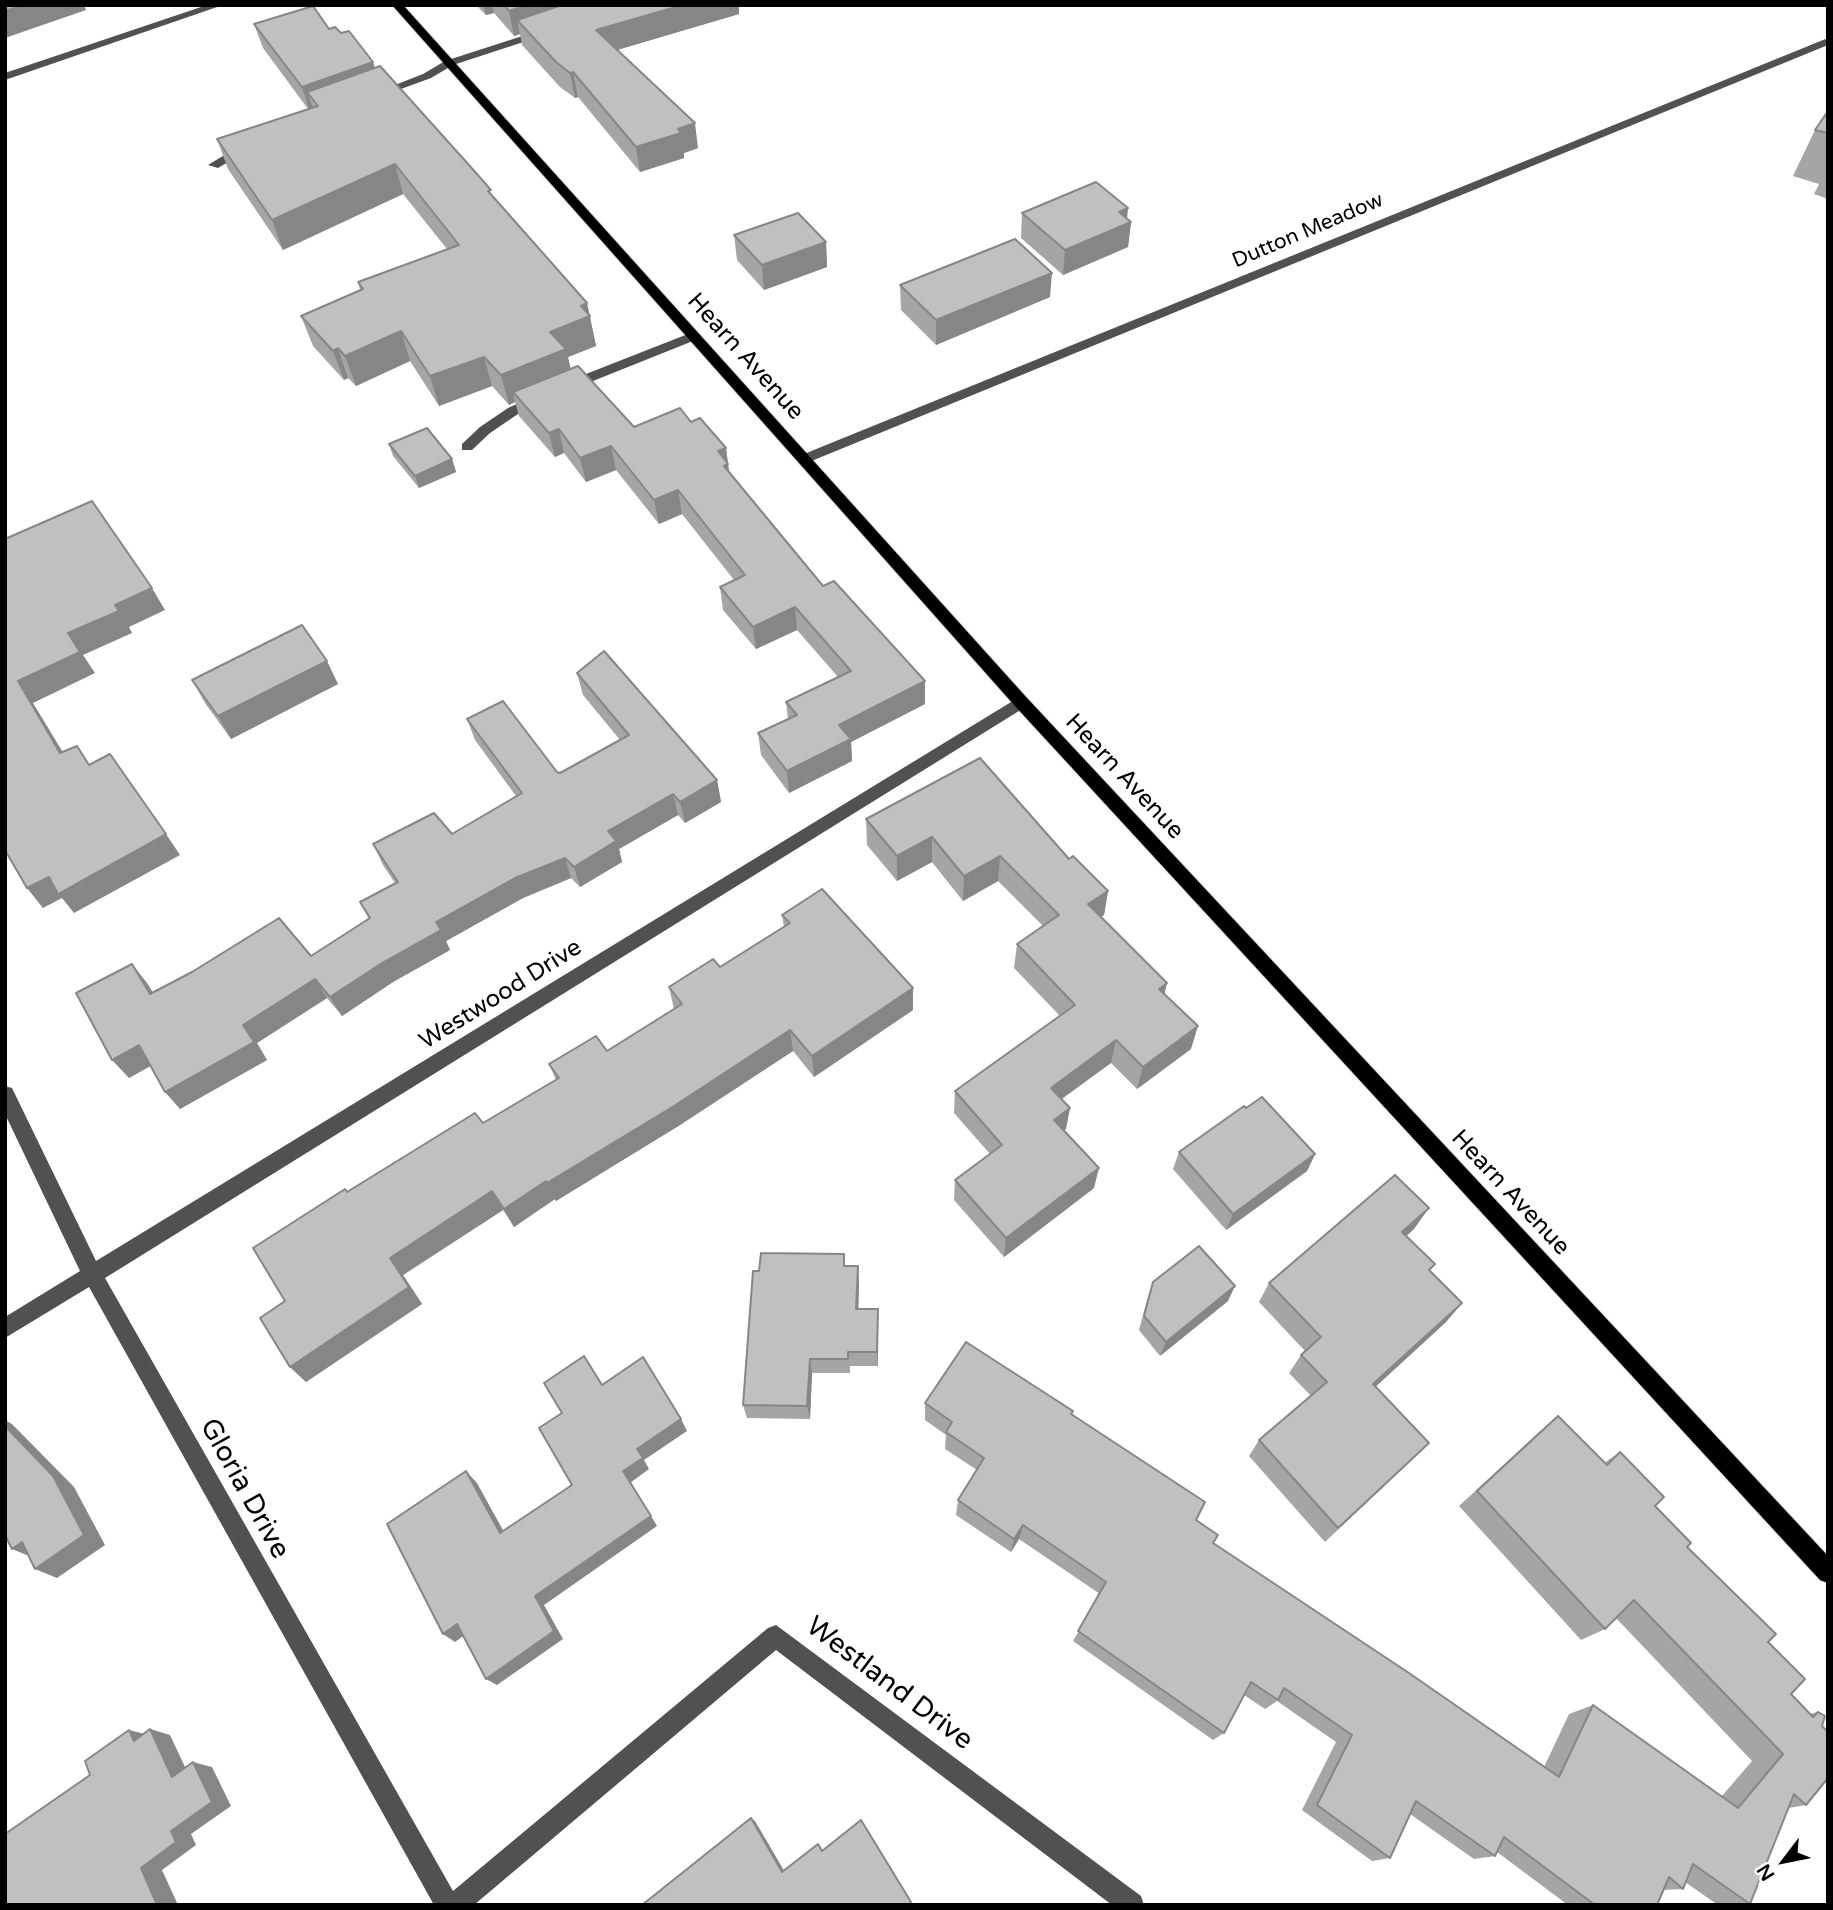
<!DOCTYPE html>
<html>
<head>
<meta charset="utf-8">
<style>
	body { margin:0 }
	#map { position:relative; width:1833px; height:1910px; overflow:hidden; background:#fff; font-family:"Varela Round",sans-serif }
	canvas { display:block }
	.frame { position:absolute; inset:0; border:7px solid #000; pointer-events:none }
	.north { position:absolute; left:1749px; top:1826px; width:70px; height:70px; -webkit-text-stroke:5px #fff; paint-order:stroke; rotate:238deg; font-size:19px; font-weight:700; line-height:28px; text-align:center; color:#000 }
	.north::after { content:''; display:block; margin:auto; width:24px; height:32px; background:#000; clip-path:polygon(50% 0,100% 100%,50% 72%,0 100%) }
</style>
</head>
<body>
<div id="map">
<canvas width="1833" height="1910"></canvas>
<div class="frame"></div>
<div class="north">N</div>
</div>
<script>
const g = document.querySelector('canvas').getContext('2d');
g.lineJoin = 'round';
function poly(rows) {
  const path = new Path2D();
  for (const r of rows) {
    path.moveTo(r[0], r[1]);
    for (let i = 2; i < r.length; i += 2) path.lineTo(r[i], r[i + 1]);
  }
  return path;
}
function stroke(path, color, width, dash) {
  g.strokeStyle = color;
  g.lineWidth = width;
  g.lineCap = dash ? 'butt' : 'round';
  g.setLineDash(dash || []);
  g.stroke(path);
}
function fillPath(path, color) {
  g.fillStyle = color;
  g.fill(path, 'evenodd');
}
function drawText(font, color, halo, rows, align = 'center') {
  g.font = font + ' "Varela Round",sans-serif';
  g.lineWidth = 5;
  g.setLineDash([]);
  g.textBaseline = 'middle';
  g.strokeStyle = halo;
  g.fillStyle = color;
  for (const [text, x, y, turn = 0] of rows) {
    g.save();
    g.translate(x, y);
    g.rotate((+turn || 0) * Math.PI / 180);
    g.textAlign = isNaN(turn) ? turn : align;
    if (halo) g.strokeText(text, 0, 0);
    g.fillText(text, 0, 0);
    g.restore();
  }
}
const minor = poly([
	[207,5,223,5,5,80,5,73,207,5],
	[544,29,550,32,548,34,453,65,431,78,382,96,372,94,423,74,445,61,544,29],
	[1828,38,1828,45,809,462,799,462,797,459,799,456,1828,38],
	[241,145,251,148,218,168,208,165,241,145],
	[693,332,700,336,698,339,573,389,568,390,561,386,563,383,693,332],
	[539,394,546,399,544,402,518,414,490,433,472,450,462,450,462,444,480,427,508,408,539,394],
	[1021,696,1027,698,1029,702,1027,706,105,1278,453,1891,768,1628,776,1625,1141,1896,1144,1905,1112,1905,776,1650,474,1905,434,1905,89,1287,5,1338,5,1317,80,1271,5,1114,5,1086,12,1088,96,1261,1021,696]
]);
const major = poly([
	[392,5,403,5,1027,698,1828,1556,1828,1583,1820,1580,1015,706,392,5]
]);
const wall = poly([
	[476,5,739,5,739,14,617,50,698,148,684,153,684,158,640,172,578,97,575,98,560,87,522,45,520,34,514,36,494,13,486,15],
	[254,24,329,29,341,33,375,68,492,196,587,303,596,346,568,357,570,369,634,427,691,422,726,448,729,472,823,586,925,704,851,742,852,761,789,793,761,755,758,733,788,719,786,702,838,677,797,630,756,649,723,610,720,587,734,580,682,514,659,524,616,470,586,482,564,453,555,457,519,416,515,402,509,405,492,386,439,406,410,361,356,386,348,378,344,380,313,346,301,316,360,290,358,282,447,249,403,194,283,250,228,169,217,139,308,109,263,48],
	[1828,111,1828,199,1814,194,1819,184,1793,176,1815,130],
	[1128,208,1127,219,1131,222,1128,247,1063,275,1021,238,1022,213],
	[734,235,826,242,827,267,764,290,737,260],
	[900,285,1050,297,936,345,901,310],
	[389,444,452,459,456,472,419,488,393,456],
	[577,673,717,780,721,802,685,823,678,815,619,849,622,862,580,887,571,878,523,898,446,941,450,950,393,982,342,1016,327,998,257,1043,267,1060,180,1109,151,1066,129,1078,147,983,153,993,192,972,311,956,369,919,360,902,395,883,383,865,373,844,452,834,516,796,475,740,467,719,557,772,560,773,620,740,583,695],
	[192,680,338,684,231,739,205,703],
	[866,819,1069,859,1108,891,1104,915,1101,917,1167,983,1164,994,1191,1049,1137,1089,1111,1063,1062,1099,1066,1129,1064,1131,1094,1188,1004,1257,954,1200,955,1180,990,1154,954,1113,955,1091,1060,1016,1014,968,1017,944,1043,926,998,881,963,901,932,862,897,881,867,845],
	[782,915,913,1010,814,1077,793,1051,680,1125,556,1201,555,1199,514,1227,503,1210,403,1275,422,1304,306,1382,290,1367,348,1192,483,1123,556,1080,549,1064,607,1051,674,1009,669,987,720,967,784,927],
	[1246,1108,1315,1154,1307,1171,1226,1230,1173,1169,1179,1152],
	[1414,1229,1406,1236,1435,1264,1430,1271,1462,1303,1446,1322,1375,1387,1413,1459,1325,1542,1249,1456,1259,1440,1311,1396,1289,1373,1301,1355,1305,1351,1259,1302,1269,1283],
	[844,1254,845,1266,859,1282,858,1309,878,1309,878,1366,850,1366,850,1373,812,1373,810,1419,747,1418,743,1405],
	[1153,1282,1228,1301,1160,1356,1139,1330,1148,1297],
	[925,1403,1073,1411,1072,1415,1196,1520,1213,1543,1544,1767,1569,1714,1593,1705,1722,1796,1752,1761,1616,1618,1605,1629,1581,1640,1459,1506,1538,1433,1558,1416,1604,1463,1620,1452,1655,1506,1687,1547,1768,1642,1791,1694,1810,1714,1818,1712,1822,1726,1806,1805,1789,1808,1750,1904,1718,1905,1685,1882,1683,1889,1663,1890,1657,1905,1568,1905,1497,1852,1495,1856,1474,1859,1410,1814,1390,1858,1372,1861,1302,1810,1336,1742,1277,1701,1265,1709,1244,1695,1224,1733,1213,1740,1073,1641,1100,1594,1019,1539,1011,1552,956,1515,958,1500,977,1470,945,1449,946,1435,925,1420]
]);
const shadedWall = poly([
	[22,5,84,5,86,10,5,38,5,11],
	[483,5,492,5,494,13,486,15],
	[526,5,607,5,517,20,520,34,514,36,509,11],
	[683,5,739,5,739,14,600,55,596,30],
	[373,62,381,87,318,106,307,92,314,111,310,112,302,87],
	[573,72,578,97,575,98,570,73],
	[695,123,698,148,684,153,684,158,640,172,636,147,678,129],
	[395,164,403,194,283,250,272,220],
	[1128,208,1126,224,1131,222,1128,247,1063,275,1065,250,1119,212],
	[826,242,827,267,764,290,762,265],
	[1052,273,1050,297,936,345,936,320],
	[587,303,596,346,568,357,573,379,513,392,515,402,509,405,501,375,581,306],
	[401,331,410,361,356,386,345,356],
	[338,348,348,378,344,380,333,351],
	[484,357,492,386,439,406,430,376],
	[559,429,564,453,555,457,549,433],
	[611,446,616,470,586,482,580,458],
	[726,448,731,488,718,451],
	[452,459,456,472,419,488,415,476],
	[678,490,682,514,659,524,654,500],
	[152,588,165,610,129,627,132,633,83,655,95,673,33,703,76,774,60,753,18,681,68,633,115,605],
	[795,607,797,630,756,649,753,627],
	[327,661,338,684,231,739,218,716],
	[925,681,925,704,851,742,852,761,789,793,787,771,839,725],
	[717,780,721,802,685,823,680,802],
	[673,794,678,815,619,849,622,862,580,887,574,867,608,831],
	[166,834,180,855,74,913,62,898,43,908,27,888,49,877],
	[932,837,932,862,897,881,897,856],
	[1000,856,998,881,963,901,964,876],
	[565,858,571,878,523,898,446,941,450,950,393,982,342,1016,330,997,436,922,515,878],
	[1108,891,1104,915,1084,929,1088,904],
	[132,964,147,983,165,1013,150,994],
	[315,979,327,998,257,1043,267,1060,180,1109,165,1092,243,1025],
	[1167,983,1161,1007,1159,989],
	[913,988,913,1010,814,1077,812,1056],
	[1198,1026,1191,1049,1137,1089,1143,1067],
	[790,1030,793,1051,680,1125,556,1201,547,1183],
	[1116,1040,1111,1063,1047,1109,1051,1088],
	[139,1045,155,1063,129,1078,112,1060],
	[1070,1108,1066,1129,1051,1141,1054,1120],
	[1315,1154,1307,1171,1226,1230,1233,1214],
	[1099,1168,1094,1188,1004,1257,1006,1238],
	[546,1181,555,1199,514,1227,504,1209],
	[492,1191,503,1210,403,1275,422,1304,306,1382,290,1367,390,1258],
	[1429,1208,1414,1229,1388,1253,1402,1232],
	[858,1266,859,1282,858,1324,856,1309],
	[1235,1286,1228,1301,1160,1356,1166,1342],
	[1462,1303,1446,1322,1359,1402,1373,1384],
	[878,1309,878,1366,877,1352],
	[810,1359,812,1373,810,1419,807,1406],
	[681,1419,687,1431,644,1460,649,1469,630,1483,623,1471,637,1449],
	[5,1420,12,1424,74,1487,105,1545,57,1578,35,1569,5,1426],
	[466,1471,477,1483,510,1543,500,1533],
	[651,1516,657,1526,544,1605,563,1639,497,1685,486,1679,535,1596],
	[1023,1525,1019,1539,1011,1552,1014,1539],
	[22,1542,34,1558,12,1549],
	[457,1624,469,1632,455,1642,443,1634],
	[150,1729,170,1735,192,1782,172,1777],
	[129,1730,149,1735,134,1741],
	[193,1762,212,1767,231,1806,191,1834,196,1845,162,1870,178,1905,157,1905,141,1868,171,1831],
	[751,1818,755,1821,786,1874,782,1872]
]);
const building = poly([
	[5,5,22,5,5,11,5,5],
	[504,5,526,5,509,11,504,5],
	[562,5,683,5,596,30,695,123,678,129,681,133,636,147,573,72,570,73,556,62,517,20,562,5],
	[313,6,329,29,335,27,341,33,349,31,373,62,302,87,254,24,313,6],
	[380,66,469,165,491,190,488,191,587,303,581,306,590,316,550,332,566,349,501,375,484,357,430,376,401,331,345,356,338,348,333,351,301,316,363,289,358,282,459,245,395,164,272,220,217,139,318,106,307,92,380,66],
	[1828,111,1828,133,1815,130,1828,111],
	[1096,182,1128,208,1119,212,1131,222,1065,250,1022,213,1096,182],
	[798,213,826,242,762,265,734,235,798,213],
	[1015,239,1052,273,936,320,900,285,1015,239],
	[578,366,634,427,680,408,691,422,700,418,726,448,718,451,728,464,724,466,823,586,834,581,925,681,839,725,851,739,787,771,758,733,797,715,786,702,851,671,795,607,753,627,720,587,745,575,678,490,654,500,611,446,580,458,559,429,549,433,513,392,578,366],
	[427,428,452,459,415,476,389,444,427,428],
	[92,501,152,588,115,605,119,611,68,633,80,652,18,681,60,753,77,746,89,765,110,754,166,834,58,894,49,877,27,888,5,850,5,539,92,501],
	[302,625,327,661,218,716,192,680,302,625],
	[604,651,717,780,680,802,673,794,608,831,616,841,574,867,565,858,515,878,436,922,441,930,382,963,330,997,315,979,243,1025,254,1042,165,1092,139,1045,112,1060,76,993,132,964,150,994,192,972,279,918,311,956,370,918,360,902,398,882,373,844,434,813,452,834,522,793,467,719,503,701,557,772,560,773,629,735,577,673,604,651],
	[980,758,1069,859,1073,856,1108,891,1088,904,1167,983,1159,989,1198,1026,1143,1067,1116,1040,1051,1088,1070,1108,1054,1120,1099,1168,1006,1238,955,1180,1002,1145,955,1091,1075,1005,1017,944,1059,915,1000,856,964,876,932,837,897,856,866,819,980,758],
	[822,889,913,988,812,1056,790,1030,674,1106,547,1183,546,1181,504,1209,492,1191,390,1258,409,1287,290,1367,260,1318,285,1301,253,1248,345,1189,347,1192,475,1113,483,1123,559,1078,549,1064,596,1036,607,1051,682,1004,669,987,713,959,720,967,790,923,782,915,822,889],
	[1262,1097,1315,1154,1233,1214,1179,1152,1244,1106,1246,1108,1262,1097],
	[1395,1175,1429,1208,1402,1232,1435,1264,1429,1270,1462,1303,1373,1384,1429,1443,1338,1528,1259,1440,1327,1382,1301,1355,1321,1337,1269,1283,1395,1175],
	[1199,1246,1235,1286,1166,1342,1144,1316,1153,1282,1199,1246],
	[761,1253,844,1254,844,1266,858,1266,856,1309,878,1309,877,1352,848,1352,848,1359,810,1359,807,1406,743,1405,753,1271,759,1271,761,1253],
	[966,1342,1073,1411,1071,1414,1205,1502,1196,1520,1218,1535,1213,1543,1409,1673,1559,1777,1593,1705,1738,1808,1783,1754,1634,1600,1605,1629,1477,1491,1558,1416,1607,1465,1620,1452,1664,1497,1655,1506,1691,1543,1687,1547,1776,1634,1768,1642,1805,1679,1791,1694,1813,1717,1818,1712,1825,1716,1822,1726,1828,1732,1828,1778,1806,1805,1794,1794,1750,1904,1693,1864,1683,1889,1669,1877,1657,1905,1595,1905,1504,1837,1495,1856,1416,1801,1390,1858,1317,1805,1352,1735,1284,1688,1278,1700,1251,1682,1224,1733,1078,1631,1106,1582,1023,1525,1014,1539,958,1500,984,1458,946,1432,952,1422,925,1403,966,1342],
	[584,1356,602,1385,643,1357,681,1419,637,1449,643,1458,623,1471,651,1516,535,1596,554,1631,486,1679,457,1624,443,1634,387,1524,466,1471,500,1533,572,1485,539,1428,562,1413,544,1383,584,1356],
	[5,1426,53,1476,84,1535,35,1569,22,1542,12,1549,5,1535,5,1426],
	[150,1729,172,1777,193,1762,212,1802,171,1831,176,1842,141,1868,157,1905,5,1905,5,1834,90,1775,85,1761,129,1730,134,1741,150,1729],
	[751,1818,782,1872,818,1844,822,1851,861,1820,911,1902,908,1905,642,1905,751,1818]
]);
const farStreetnames = [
	["Dutton Meadow",1308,231,-23]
];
const streetNames = [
	["Hearn Avenue",745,357,48],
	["Hearn Avenue",1124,777,47],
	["Westwood Drive",501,995,-32],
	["Hearn Avenue",1510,1193,47]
];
const nearStreetnames = [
	["Gloria Drive",244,1489,61],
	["Westland Drive",889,1684,37]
];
stroke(major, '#dbdbdb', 2);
fillPath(minor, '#515151');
fillPath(major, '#000');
fillPath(wall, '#a5a5a5');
fillPath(shadedWall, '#868686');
fillPath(building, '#c0c0c0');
stroke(building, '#868686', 2);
drawText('21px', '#000', '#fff', farStreetnames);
drawText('24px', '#000', '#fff', streetNames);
drawText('28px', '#000', '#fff', nearStreetnames);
</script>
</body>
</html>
